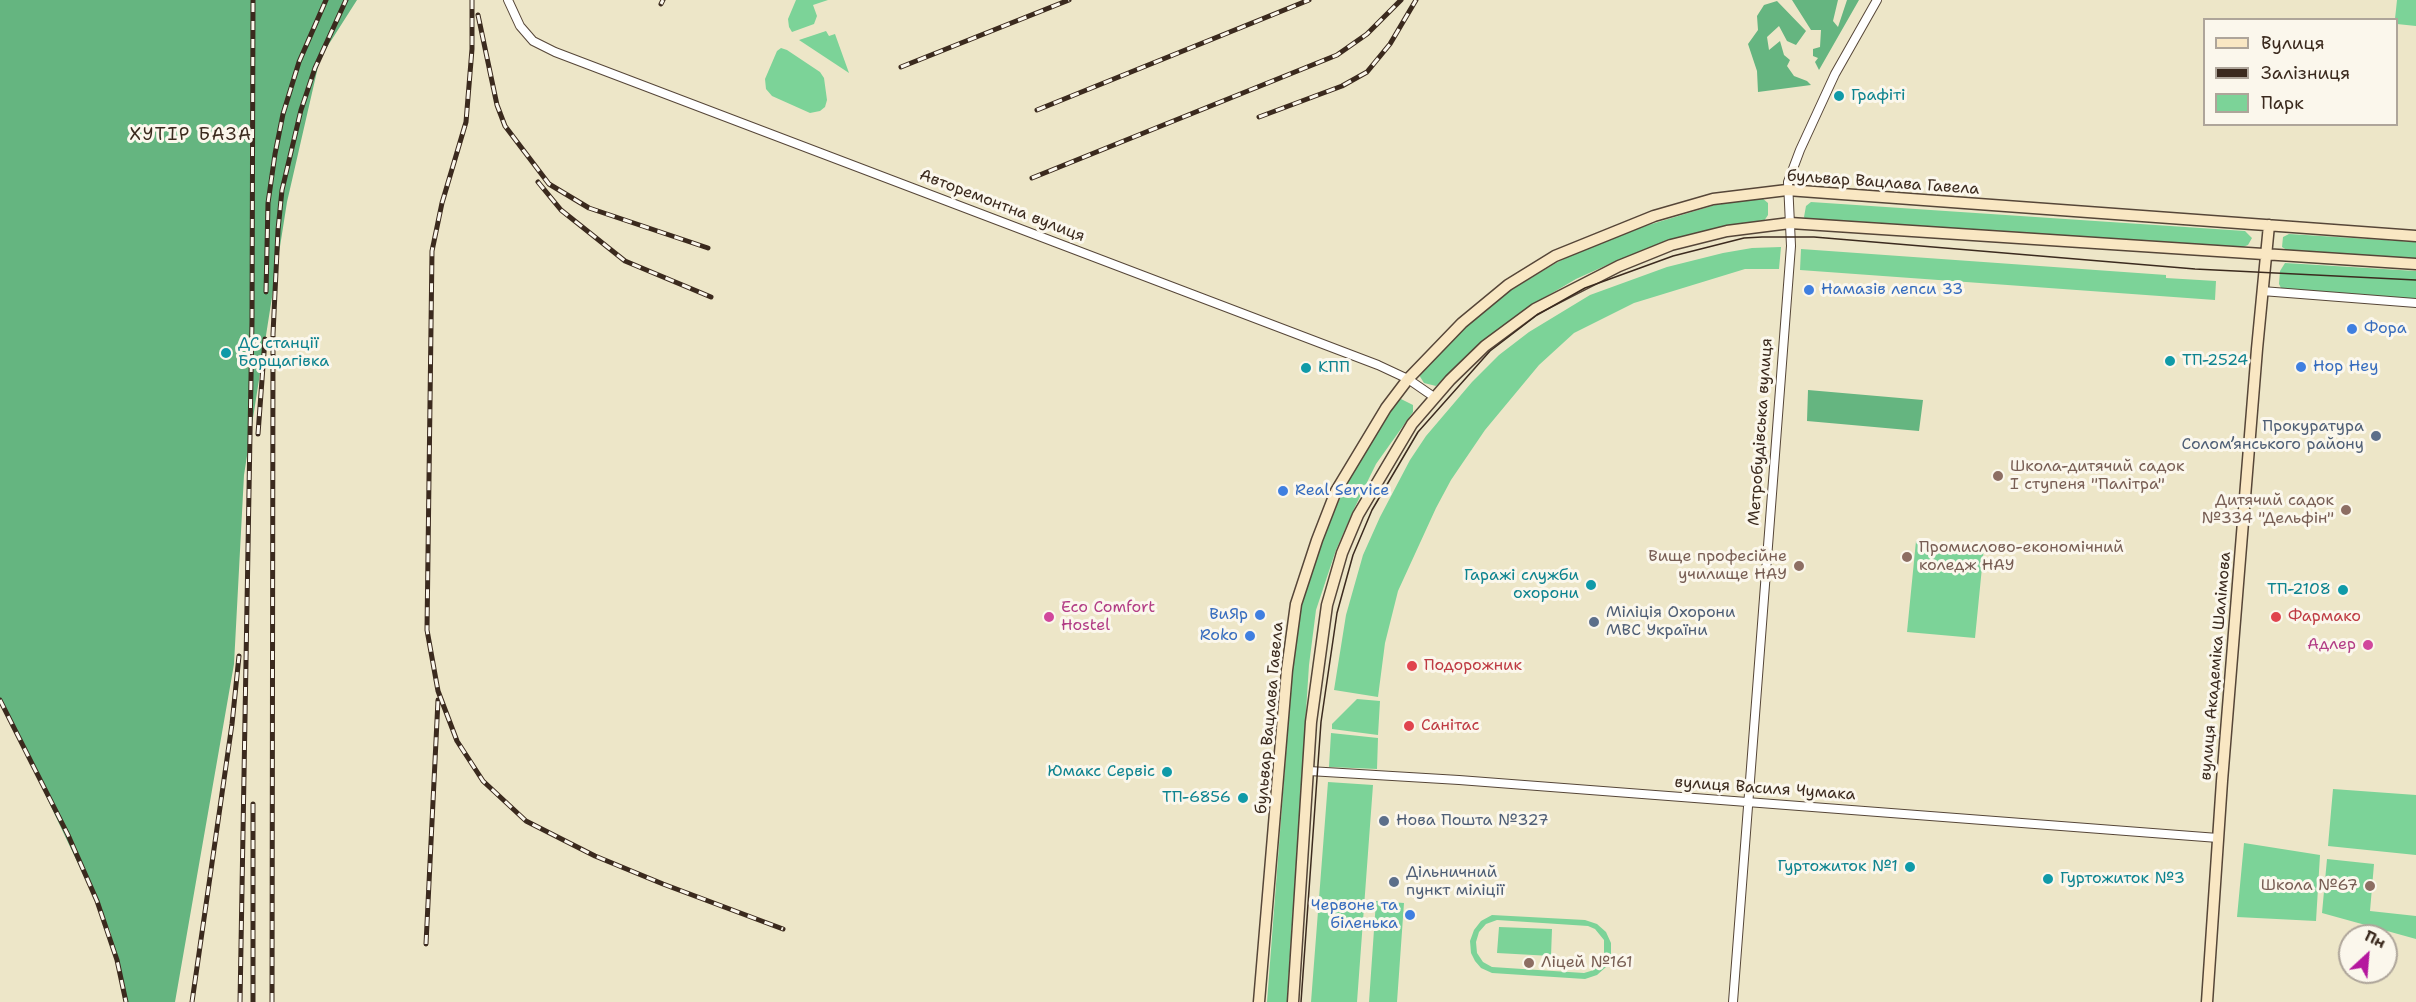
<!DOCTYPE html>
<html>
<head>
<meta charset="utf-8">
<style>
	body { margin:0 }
	#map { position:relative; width:2416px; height:1002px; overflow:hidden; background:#ede6c8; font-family:"Shantell Sans",sans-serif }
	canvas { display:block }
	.legend { position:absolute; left:2203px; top:18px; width:195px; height:108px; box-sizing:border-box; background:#fbf7ec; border:2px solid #aea59a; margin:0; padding:8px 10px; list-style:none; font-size:18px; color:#3b2a1e }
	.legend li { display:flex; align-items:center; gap:12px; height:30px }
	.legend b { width:30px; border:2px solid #aea59a }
	.north { position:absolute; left:2338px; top:924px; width:60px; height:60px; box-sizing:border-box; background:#fbf7ec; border:2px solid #aea59a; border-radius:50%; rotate:26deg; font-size:16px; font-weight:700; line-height:24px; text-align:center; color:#3b2a1e }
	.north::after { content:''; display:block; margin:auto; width:21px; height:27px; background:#b5179e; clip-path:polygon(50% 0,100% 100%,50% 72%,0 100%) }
</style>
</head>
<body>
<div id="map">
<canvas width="2416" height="1002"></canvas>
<ul class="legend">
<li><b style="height:8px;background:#f9e7c3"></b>Вулиця</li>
<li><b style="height:8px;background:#3b2a1e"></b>Залізниця</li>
<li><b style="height:16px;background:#7cd398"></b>Парк</li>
</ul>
<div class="north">Пн</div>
</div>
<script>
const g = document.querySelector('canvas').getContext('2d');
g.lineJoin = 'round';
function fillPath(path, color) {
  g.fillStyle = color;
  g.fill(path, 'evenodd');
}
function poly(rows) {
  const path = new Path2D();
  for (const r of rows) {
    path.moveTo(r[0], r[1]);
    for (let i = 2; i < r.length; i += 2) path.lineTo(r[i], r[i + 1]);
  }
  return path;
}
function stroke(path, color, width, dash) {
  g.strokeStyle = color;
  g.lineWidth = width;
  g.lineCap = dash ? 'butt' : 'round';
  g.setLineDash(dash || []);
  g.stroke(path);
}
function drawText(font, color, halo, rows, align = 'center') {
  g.font = font + ' "Shantell Sans",sans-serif';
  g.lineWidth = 6;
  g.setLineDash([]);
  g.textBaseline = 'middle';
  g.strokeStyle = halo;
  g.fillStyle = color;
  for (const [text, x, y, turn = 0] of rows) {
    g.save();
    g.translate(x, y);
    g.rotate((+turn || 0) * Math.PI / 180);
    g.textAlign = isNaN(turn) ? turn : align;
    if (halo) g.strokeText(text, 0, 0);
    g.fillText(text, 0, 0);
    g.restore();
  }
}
const green = poly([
	[796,0,828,0,813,5,817,16,814,24,792,32,789,27,788,19],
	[2397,0,2416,0,2416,26,2397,24,2396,20,2395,19],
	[826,31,829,36,835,34,849,73,799,40],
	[781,48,787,50,820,72,824,78,827,100,825,107,820,111,810,113,772,96,766,89,765,79,777,51],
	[1762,198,1768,203,1768,215,1764,221,1672,240,1618,260,1576,279,1530,306,1480,343,1436,386,1424,383,1419,375,1465,327,1511,290,1556,263,1599,241,1655,223,1715,205],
	[1811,202,2245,231,2252,238,2248,245,2243,247,1807,222,1804,217,1806,206],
	[2289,234,2416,242,2416,259,2287,250,2282,247,2283,237],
	[1781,247,1779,269,1745,269,1634,303,1574,333,1539,365,1485,430,1451,480,1436,508,1398,591,1385,643,1378,697,1334,690,1346,615,1363,555,1380,517,1410,460,1426,436,1472,382,1499,355,1529,332,1590,295,1667,267,1723,253,1752,248],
	[1801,249,2166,275,2166,278,2216,281,2215,300,1800,270],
	[2285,263,2416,271,2416,300,2282,290,2279,284,2280,271],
	[1401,399,1413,405,1413,412,1376,464,1354,509,1336,550,1316,610,1309,665,1287,1002,1267,1002,1293,662,1301,605,1321,544,1339,500,1361,455,1395,403],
	[1916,541,1984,547,1975,638,1907,632],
	[1357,699,1380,701,1378,735,1332,729,1332,724],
	[1331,733,1378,738,1377,769,1329,767],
	[1328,782,1373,785,1357,1002,1311,1002],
	[2333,789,2416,795,2416,855,2328,846],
	[2244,843,2320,855,2316,921,2237,917],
	[2327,859,2374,864,2370,911,2416,916,2416,939,2322,913],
	[1376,901,1404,903,1397,1002,1369,1002],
	[1492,915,1585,920,1597,924,1606,932,1611,943,1611,956,1606,967,1597,975,1585,979,1492,973,1481,968,1475,961,1471,953,1470,941,1474,930,1481,921],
	[1497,920,1588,926,1595,929,1604,940,1604,956,1594,970,1584,973,1492,967,1483,962,1477,953,1476,942,1479,932,1486,924],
	[1499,927,1552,929,1551,956,1497,953]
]);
const forest = poly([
	[0,0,357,0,320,58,287,202,244,475,234,664,175,1002,125,1002,110,931,0,699],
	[1792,0,1838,0,1833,21,1838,27,1847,0,1859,0,1819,70,1815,62,1818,58,1813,56,1813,49,1820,47,1821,30,1811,30],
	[1777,1,1806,31,1796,45,1787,41,1779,26,1767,37,1769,50,1780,41,1784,55,1790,60,1787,66,1794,76,1807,81,1811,85,1758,92,1757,71,1748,44,1758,30,1757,16,1764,5],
	[1808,390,1923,400,1919,431,1807,421]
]);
const street = poly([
	[508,0,520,26,533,41,555,52,1378,365,1408,379,1434,397],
	[2262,291,2416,303],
	[1309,771,1459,780,2218,838],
	[1733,1002,1791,246,1788,182,1800,150,1835,74,1877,0]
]);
const secondary = poly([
	[1259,1002,1287,670,1296,604,1317,540,1336,491,1386,408,1408,379,1462,323,1508,285,1555,256,1654,216,1713,199,1787,190,2416,236],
	[1293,1002,1311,722,1327,605,1342,553,1358,515,1412,424,1450,380,1485,346,1535,309,1619,266,1671,245,1727,231,1790,223,2416,264],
	[2207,1002,2222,781,2257,349,2269,225]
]);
const tram = poly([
	[1301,1002,1321,722,1337,613,1353,555,1372,510,1418,432,1490,351,1537,315,1585,288,1673,256,1744,238,1762,237,1814,237,2195,269,2416,280]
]);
const rail = poly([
	[472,0,472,49,466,122,442,203,432,251,427,630,438,691,457,741,483,781,526,821,595,856,663,884,783,929],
	[661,4,663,0],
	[478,15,497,105,505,126,549,184,589,208,708,248],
	[901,67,1069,0],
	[1037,110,1309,0],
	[1259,117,1342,86,1367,72,1390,44,1416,0],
	[1032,178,1337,55,1367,34,1401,0],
	[538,182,561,210,625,261,711,297],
	[266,292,268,203,275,154,283,114,299,62,326,0],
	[258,434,265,339],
	[0,700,68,835,97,901,117,960,126,1002],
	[253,804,253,1002],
	[426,944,438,700],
	[192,1002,232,724,239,656],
	[240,1002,252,321,253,0],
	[272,1002,273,334,278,230,282,190,301,110,315,68,346,0]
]);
const markers = [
	[1839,96,6,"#0f9aa8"],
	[1809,290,6,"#3f7fe0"],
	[2352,329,6,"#3f7fe0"],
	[226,353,6,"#0f9aa8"],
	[2170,361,6,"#0f9aa8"],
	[2301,367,6,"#3f7fe0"],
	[1306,368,6,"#0f9aa8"],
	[2376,436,6,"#5c6f8a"],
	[1998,476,6,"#8d6e63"],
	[1283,491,6,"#3f7fe0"],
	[2346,510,6,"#8d6e63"],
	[1907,557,6,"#8d6e63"],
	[1799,566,6,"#8d6e63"],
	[1591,585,6,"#0f9aa8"],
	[2343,590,6,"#0f9aa8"],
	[1260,615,6,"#3f7fe0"],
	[1049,617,6,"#d1479c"],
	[2276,617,6,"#e0444e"],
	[1594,622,6,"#5c6f8a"],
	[1250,636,6,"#3f7fe0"],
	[2368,645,6,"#d1479c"],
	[1412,666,6,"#e0444e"],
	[1409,726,6,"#e0444e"],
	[1167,772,6,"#0f9aa8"],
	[1243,798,6,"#0f9aa8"],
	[1384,821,6,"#5c6f8a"],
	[1910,867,6,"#0f9aa8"],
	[2048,879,6,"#0f9aa8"],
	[1394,882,6,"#5c6f8a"],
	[2370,886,6,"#8d6e63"],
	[1410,915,6,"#3f7fe0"],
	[1529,963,6,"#8d6e63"]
];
const cultureNames = [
	["Графіті",1851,96],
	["ДС станції",238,344],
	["Борщагівка",238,362],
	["ТП-2524",2182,361],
	["КПП",1318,368],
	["Гаражі служби",1579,576,"right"],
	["охорони",1579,594,"right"],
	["ТП-2108",2331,590,"right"],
	["Юмакс Сервіс",1155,772,"right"],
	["ТП-6856",1231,798,"right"],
	["Гуртожиток №1",1898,867,"right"],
	["Гуртожиток №3",2060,879]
];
const streetNames = [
	["бульвар Вацлава Гавела",1883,183,4],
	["Авторемонтна вулиця",1002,206,21],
	["Метробудівська вулиця",1761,432,-86],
	["вулиця Академіка Шалімова",2216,666,-85],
	["бульвар Вацлава Гавела",1270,718,-85],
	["вулиця Василя Чумака",1765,789,4]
];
const shopNames = [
	["Намазів лепси 33",1821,290],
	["Фора",2364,329],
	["Hop Hey",2313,367],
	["Real Service",1295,491],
	["ВиЯр",1248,615,"right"],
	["Roko",1238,636,"right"],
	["Червоне та",1398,906,"right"],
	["біленька",1398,924,"right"]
];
const serviceNames = [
	["Прокуратура",2364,427,"right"],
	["Солом’янського району",2364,445,"right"],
	["Міліція Охорони",1606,613],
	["МВС України",1606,631],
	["Нова Пошта №327",1396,821],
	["Дільничний",1406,873],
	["пункт міліції",1406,891]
];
const educationNames = [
	["Школа-дитячий садок",2010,467],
	["І ступеня \"Палітра\"",2010,485],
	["Дитячий садок",2334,501,"right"],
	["№334 \"Дельфін\"",2334,519,"right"],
	["Промислово-економічний",1919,548],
	["коледж НАУ",1919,566],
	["Вище професійне",1787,557,"right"],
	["училище НАУ",1787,575,"right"],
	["Школа №67",2358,886,"right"],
	["Ліцей №161",1541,963]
];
const hotelNames = [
	["Eco Comfort",1061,608],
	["Hostel",1061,626],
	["Адлер",2356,645,"right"]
];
const healthNames = [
	["Фармако",2288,617],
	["Подорожник",1424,666],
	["Санітас",1421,726]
];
const neighbourhoodNames = [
	["ХУТІР БАЗА",191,135]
];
fillPath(green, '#7cd398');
fillPath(forest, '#65b580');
stroke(street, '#564638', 10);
stroke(secondary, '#564638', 13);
stroke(street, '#fff', 8);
stroke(secondary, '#f9e7c3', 10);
stroke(tram, '#3b2a1e', 1.5);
stroke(rail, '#3b2a1e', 5);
stroke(rail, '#fbf7ec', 3, [9]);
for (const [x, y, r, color] of markers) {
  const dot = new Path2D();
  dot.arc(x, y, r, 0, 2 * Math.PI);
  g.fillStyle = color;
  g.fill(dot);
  stroke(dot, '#fbf7ec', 2);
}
drawText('16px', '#0d838f', '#fbf7ec', cultureNames, 'left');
drawText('16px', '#3b2a1e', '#fbf7ec', streetNames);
drawText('16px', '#366cbe', '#fbf7ec', shopNames, 'left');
drawText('16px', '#4e5e75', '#fbf7ec', serviceNames, 'left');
drawText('16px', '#785e54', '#fbf7ec', educationNames, 'left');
drawText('16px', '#b23c85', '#fbf7ec', hotelNames, 'left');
drawText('16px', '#be3a42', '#fbf7ec', healthNames, 'left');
g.letterSpacing = '1.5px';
drawText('18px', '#3b2a1e', '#fbf7ec', neighbourhoodNames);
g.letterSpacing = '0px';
</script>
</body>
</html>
